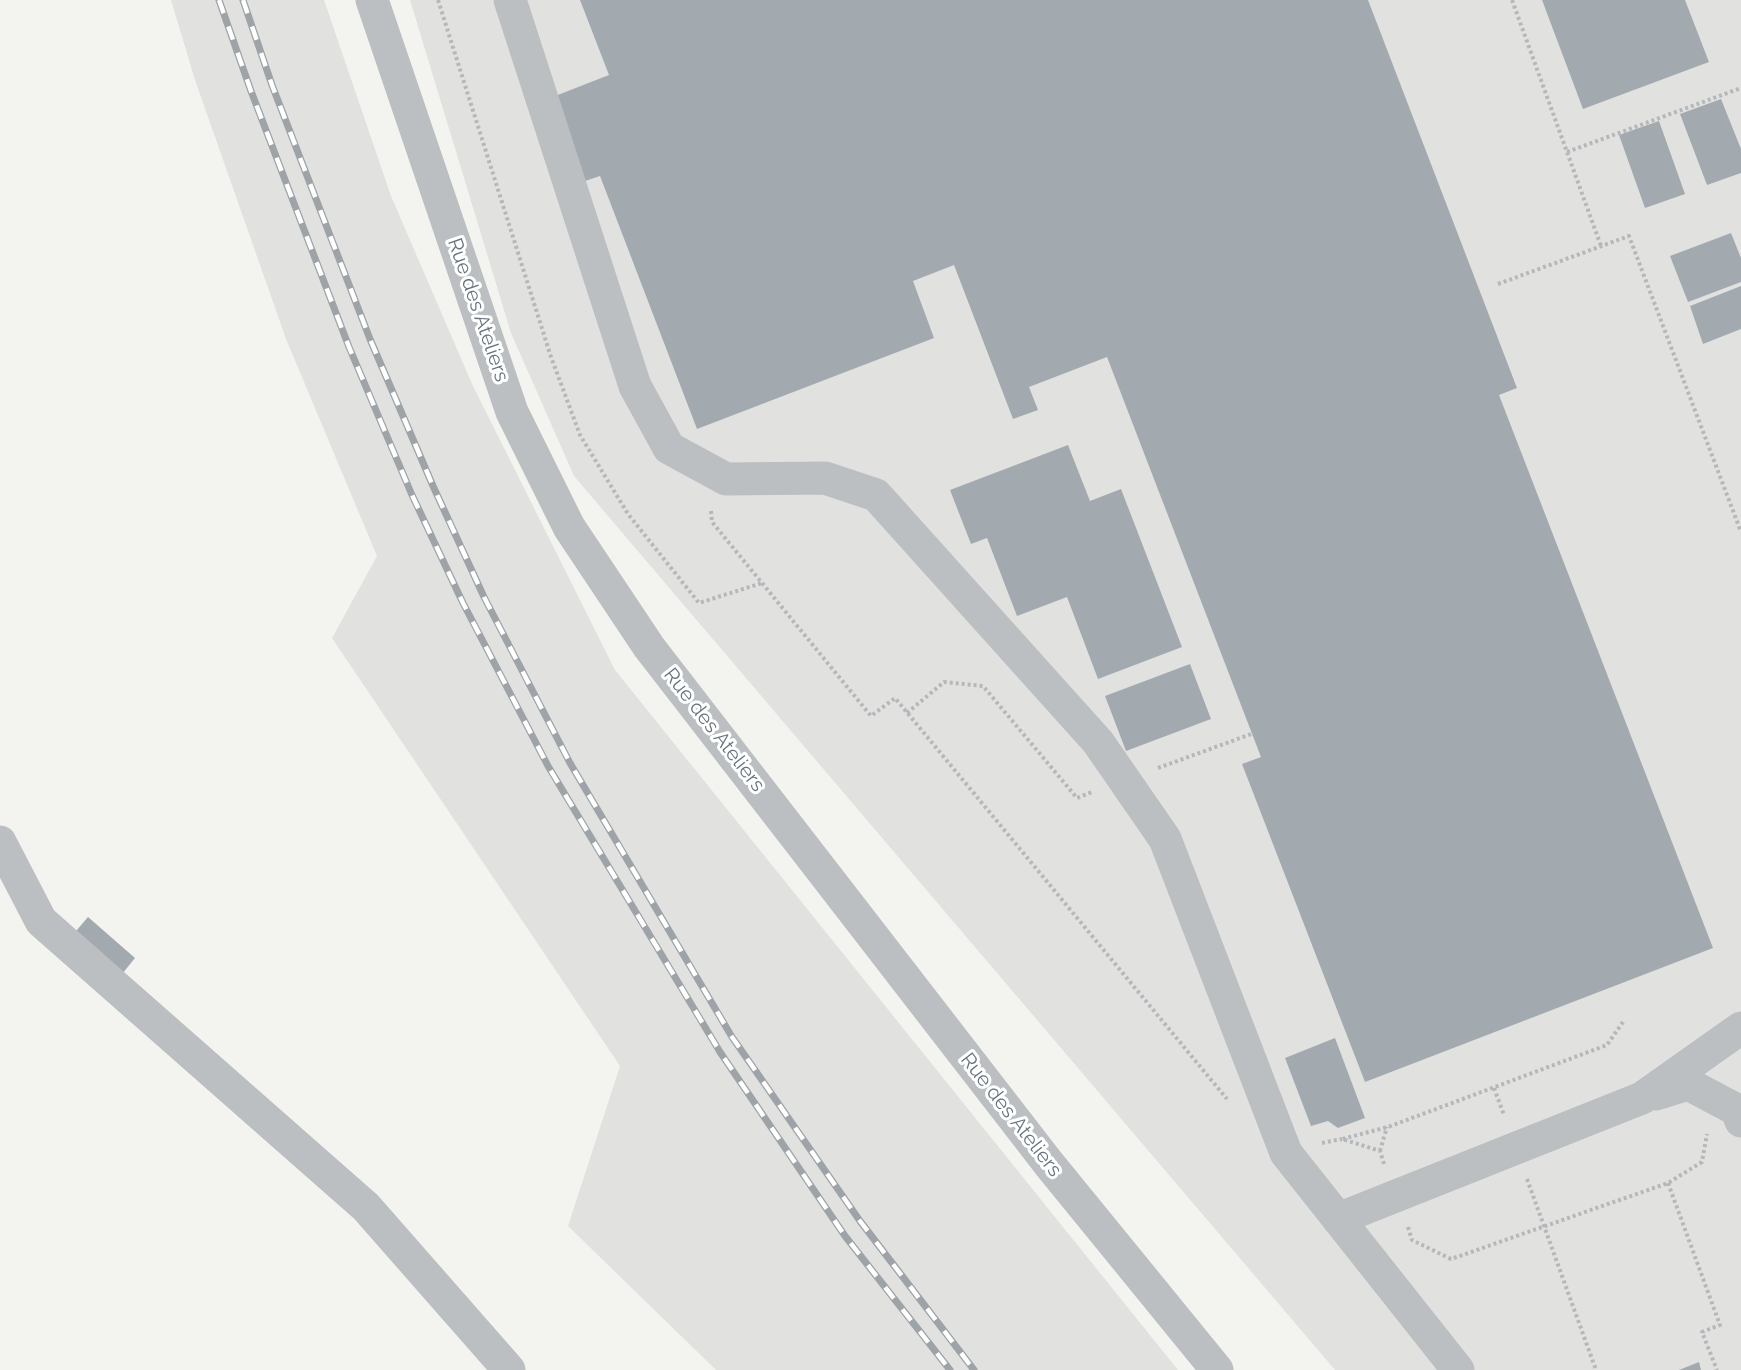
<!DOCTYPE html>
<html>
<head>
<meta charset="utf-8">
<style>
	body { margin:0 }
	canvas { display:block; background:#f3f3f0 }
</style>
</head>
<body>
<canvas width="1741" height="1370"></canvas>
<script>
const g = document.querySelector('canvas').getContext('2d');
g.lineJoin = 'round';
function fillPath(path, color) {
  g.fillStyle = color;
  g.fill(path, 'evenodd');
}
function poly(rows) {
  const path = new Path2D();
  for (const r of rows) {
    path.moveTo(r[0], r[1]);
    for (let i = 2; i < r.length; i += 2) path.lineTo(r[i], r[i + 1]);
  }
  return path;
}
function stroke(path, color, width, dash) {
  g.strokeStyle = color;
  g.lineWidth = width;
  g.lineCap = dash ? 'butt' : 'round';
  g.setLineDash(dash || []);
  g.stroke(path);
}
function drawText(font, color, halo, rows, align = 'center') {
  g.font = font + ' Raleway,sans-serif';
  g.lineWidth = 6;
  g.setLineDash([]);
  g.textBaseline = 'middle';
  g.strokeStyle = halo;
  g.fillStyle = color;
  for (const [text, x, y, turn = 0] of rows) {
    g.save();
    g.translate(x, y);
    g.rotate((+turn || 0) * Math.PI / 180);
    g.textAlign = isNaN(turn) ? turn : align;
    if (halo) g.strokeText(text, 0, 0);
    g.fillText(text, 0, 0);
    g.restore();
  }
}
const built = poly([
	[171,0,324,0,391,196,472,384,615,670,1178,1370,716,1370,568,1226,620,1066,332,638,377,556,286,339,195,80],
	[410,0,1741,0,1741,1370,1335,1370,574,476,511,333]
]);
const building = poly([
	[580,0,1368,0,1517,388,1499,395,1713,948,1365,1082,1242,764,1261,757,1107,357,1029,387,1038,410,1013,419,954,265,913,281,934,338,697,429,600,176,582,182,550,98,609,75],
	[1542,0,1685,0,1709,62,1583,109],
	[1721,99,1741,149,1741,173,1707,185,1680,114],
	[1659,121,1685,194,1645,208,1619,135],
	[1731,233,1741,258,1741,282,1688,302,1670,256],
	[1741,286,1741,329,1703,344,1690,306],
	[1068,445,1090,501,1121,489,1182,647,1098,679,1067,597,1017,616,987,538,971,544,950,490],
	[1190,664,1211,719,1126,751,1105,696],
	[88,917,135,958,118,979,70,938],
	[1335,1038,1365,1118,1338,1128,1328,1121,1311,1126,1285,1058],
	[1699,1362,1701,1370,1679,1370]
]);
const path = poly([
	[438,0,551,357,580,435,628,514,699,603,762,583],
	[1512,0,1601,246],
	[1567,152,1741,88],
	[1498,284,1629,236,1741,532],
	[711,511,712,522,871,716,895,698,1227,1099],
	[907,713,944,682,983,686,1077,798,1092,792],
	[1158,768,1254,733],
	[1494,1088,1504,1115],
	[1322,1143,1342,1139],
	[1380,1151,1387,1127],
	[1384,1164,1380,1151,1342,1139,1388,1127,1607,1045,1623,1022],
	[1527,1179,1596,1370],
	[1668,1183,1720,1325,1702,1332,1717,1370],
	[1408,1227,1412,1240,1451,1259,1668,1183,1702,1162,1707,1134]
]);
const minor = poly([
	[372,0,512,412,569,527,649,647,1049,1164,1217,1370],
	[510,0,635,386,669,448,726,479,825,478,876,495,1098,742,1165,839,1286,1153,1458,1370],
	[0,842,41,921,366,1207,509,1370],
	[1656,1094,1688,1084,1737,1110,1741,1121],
	[1338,1219,1642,1098,1741,1028]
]);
const rail = poly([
	[219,0,251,91,349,347,412,495,463,603,548,766,720,1052,845,1236,950,1370],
	[243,0,272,85,370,339,433,486,484,597,570,763,732,1037,860,1221,974,1370]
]);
const streetNames = [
	["Rue des Ateliers",478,310,71],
	["Rue des Ateliers",714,730,52],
	["Rue des Ateliers",1011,1115,52]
];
fillPath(built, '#e1e2e0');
fillPath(building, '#a3aaaf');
stroke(path, '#b5b8ba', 4, [3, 3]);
stroke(minor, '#bbbfc2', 33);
stroke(rail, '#9da3a7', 7);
stroke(rail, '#fff', 4.5, [14]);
drawText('20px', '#66737e', '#fff', streetNames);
</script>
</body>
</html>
